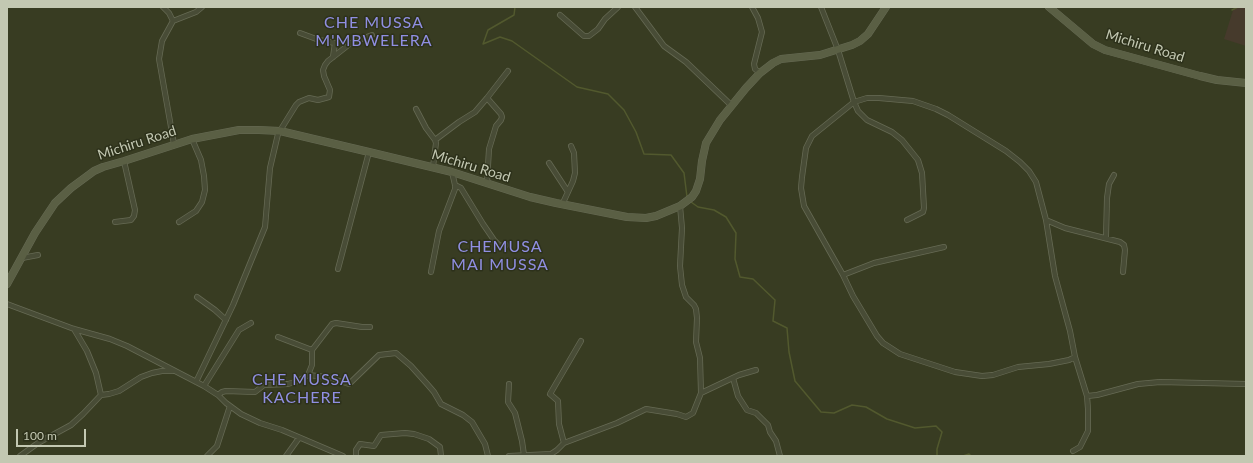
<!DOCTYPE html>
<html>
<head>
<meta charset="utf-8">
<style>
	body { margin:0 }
	#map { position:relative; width:1253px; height:463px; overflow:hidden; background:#383c22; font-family:Lato,sans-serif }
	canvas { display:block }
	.frame { position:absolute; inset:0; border:8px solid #c3c8b2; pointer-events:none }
	.scale { position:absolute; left:16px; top:429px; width:70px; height:18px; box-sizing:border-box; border:2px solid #c3c8b2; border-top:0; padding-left:5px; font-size:12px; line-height:14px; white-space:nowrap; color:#c3c8b2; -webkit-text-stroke:3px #2d311b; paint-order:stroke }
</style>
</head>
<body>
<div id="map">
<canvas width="1253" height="463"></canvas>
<div class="frame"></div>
<div class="scale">100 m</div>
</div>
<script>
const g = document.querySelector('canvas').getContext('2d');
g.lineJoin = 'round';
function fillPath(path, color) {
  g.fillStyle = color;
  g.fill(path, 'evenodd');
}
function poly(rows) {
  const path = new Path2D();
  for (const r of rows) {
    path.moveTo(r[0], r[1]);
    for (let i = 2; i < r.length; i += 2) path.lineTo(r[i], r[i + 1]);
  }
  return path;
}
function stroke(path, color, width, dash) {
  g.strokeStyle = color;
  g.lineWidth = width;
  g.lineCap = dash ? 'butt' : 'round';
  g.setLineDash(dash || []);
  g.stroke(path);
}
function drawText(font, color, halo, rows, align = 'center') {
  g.font = font + ' Lato,sans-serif';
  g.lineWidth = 3;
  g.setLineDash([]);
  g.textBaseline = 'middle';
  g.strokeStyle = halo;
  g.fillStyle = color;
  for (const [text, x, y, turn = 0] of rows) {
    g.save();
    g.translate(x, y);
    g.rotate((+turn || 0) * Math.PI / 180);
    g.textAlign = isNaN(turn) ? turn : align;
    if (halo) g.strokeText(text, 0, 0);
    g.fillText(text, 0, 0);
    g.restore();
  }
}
const green = poly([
	[1234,7,1246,7,1246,46,1224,39]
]);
const stream = poly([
	[515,7,514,15,488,30,483,44,500,37,512,41,577,87,608,94,624,110,636,132,644,154,671,155,684,173,687,197],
	[1232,10,1238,7],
	[691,202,698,207,714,210,726,217,736,233,735,259,740,277,753,279,775,300,773,321,787,328,789,352,795,381,821,412,834,413,852,405,866,407,887,419,915,428,936,426,942,432,937,449,937,456],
	[963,456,969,454,971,456]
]);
const street = poly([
	[163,7,169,13,173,21,162,41,159,59,174,144],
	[635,7,664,46,686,62,732,106],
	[752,7,758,18,762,32,754,64,755,69,760,73],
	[821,7,838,50,854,102,858,111,867,120,892,132,902,140,918,160,922,173,924,208,923,212,907,220],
	[560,15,584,36,589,36,598,29,605,19,618,7],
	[173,21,196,12,202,7],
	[300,33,319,40,335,43,333,57],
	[416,109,426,128,435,140,436,143,433,167],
	[435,140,459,122,475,112,487,98,508,71],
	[549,163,568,192],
	[487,183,489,149,496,126,501,120,502,117,501,114,487,98],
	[455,185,461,188,483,224,494,240,500,246,506,245],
	[562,205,573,181,575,173,574,153,571,146],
	[1046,220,1065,228,1120,242,1124,245,1125,250,1123,272],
	[115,222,131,220,134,216,135,210,124,161],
	[179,222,196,211,202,202,205,190,204,176,201,160,192,139],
	[1106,237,1107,198,1109,184,1114,175],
	[22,258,38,255],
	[338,269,369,152],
	[431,272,439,231,455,189,455,185,452,172],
	[843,275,874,263,944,247],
	[197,297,215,310,226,320],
	[7,304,74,329,110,339,127,346,204,386,218,395,226,403,241,414,260,423,282,430,343,456],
	[74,329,87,351,96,373,101,395],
	[278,337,312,350],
	[308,375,327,377,349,384,379,355,396,353,411,366,428,385,434,392,441,404,463,415,472,422,485,444,488,456],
	[733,378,738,396,747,410,756,413,768,425,770,432,776,441,780,456],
	[196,382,233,305,265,227,270,168,278,134,296,105,299,102,309,98,318,100,329,97,330,90,324,76,323,70,325,65,328,61,351,43,372,35],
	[509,384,508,402,515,413,522,441,524,455],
	[204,386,239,330,251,323],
	[701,393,739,375,756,370],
	[218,395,222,392,226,391,255,392,264,385,288,384,298,381,308,375,312,365,312,350,332,324,336,323,362,327,370,327],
	[1087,396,1097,395,1138,384,1160,382,1246,384],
	[564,443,559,424,558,401,550,394,581,341],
	[1073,451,1080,447,1088,431,1088,409,1087,396,1075,357,1070,331,1055,276,1046,220,1036,182,1029,171,1020,162,1006,151,948,115,936,109,913,101,879,98,867,98,854,102,812,136,806,148,802,177,801,188,804,206,843,275,853,296,877,336,883,343,900,354,955,372,982,376,993,375,1018,367,1049,364,1069,360,1075,357],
	[20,456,38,443,71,425,83,414,101,395,109,394,119,391,141,377,152,373,162,371,173,371],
	[207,456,217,446,230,406],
	[286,456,299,438],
	[356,456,356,450,360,444,374,446,381,435,405,433,414,434,429,439,440,447,441,456],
	[509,456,551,454,557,450,564,443,617,423,646,409,677,414,686,417,693,413,701,393,700,358,696,342,697,318,696,309,694,305,686,297,682,285,680,266,682,228,680,206]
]);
const secondary = poly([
	[1049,7,1093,44,1105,50,1200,76,1217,80,1246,83],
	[7,284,35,233,55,203,71,188,94,171,103,167,124,161,192,139,239,130,259,130,280,131,369,152,452,172,530,197,556,203,627,217,646,218,656,216,680,206,692,197,696,191,700,179,702,161,706,143,720,120,746,88,760,73,773,63,781,59,820,55,852,45,860,41,868,34,886,7]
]);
const streetNames = [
	["Michiru Road",1145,46,17],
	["Michiru Road",137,143,-18],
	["Michiru Road",471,166,17]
];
const quarterNames = [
	["CHE MUSSA",374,23],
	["M'MBWELERA",374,41],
	["CHEMUSA",500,247],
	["MAI MUSSA",500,265],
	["CHE MUSSA",302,380],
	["KACHERE",302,398]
];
fillPath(green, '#463a2c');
stroke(stream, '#52592e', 1.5);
stroke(street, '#666a54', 6);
stroke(secondary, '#666a54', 8);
stroke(street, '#484c36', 4.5);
stroke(secondary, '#5a5f44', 7);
drawText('14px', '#c3c8b2', '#2d311b', streetNames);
g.letterSpacing = '1px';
drawText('16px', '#908fe2', '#2d311b', quarterNames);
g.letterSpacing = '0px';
</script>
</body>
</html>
